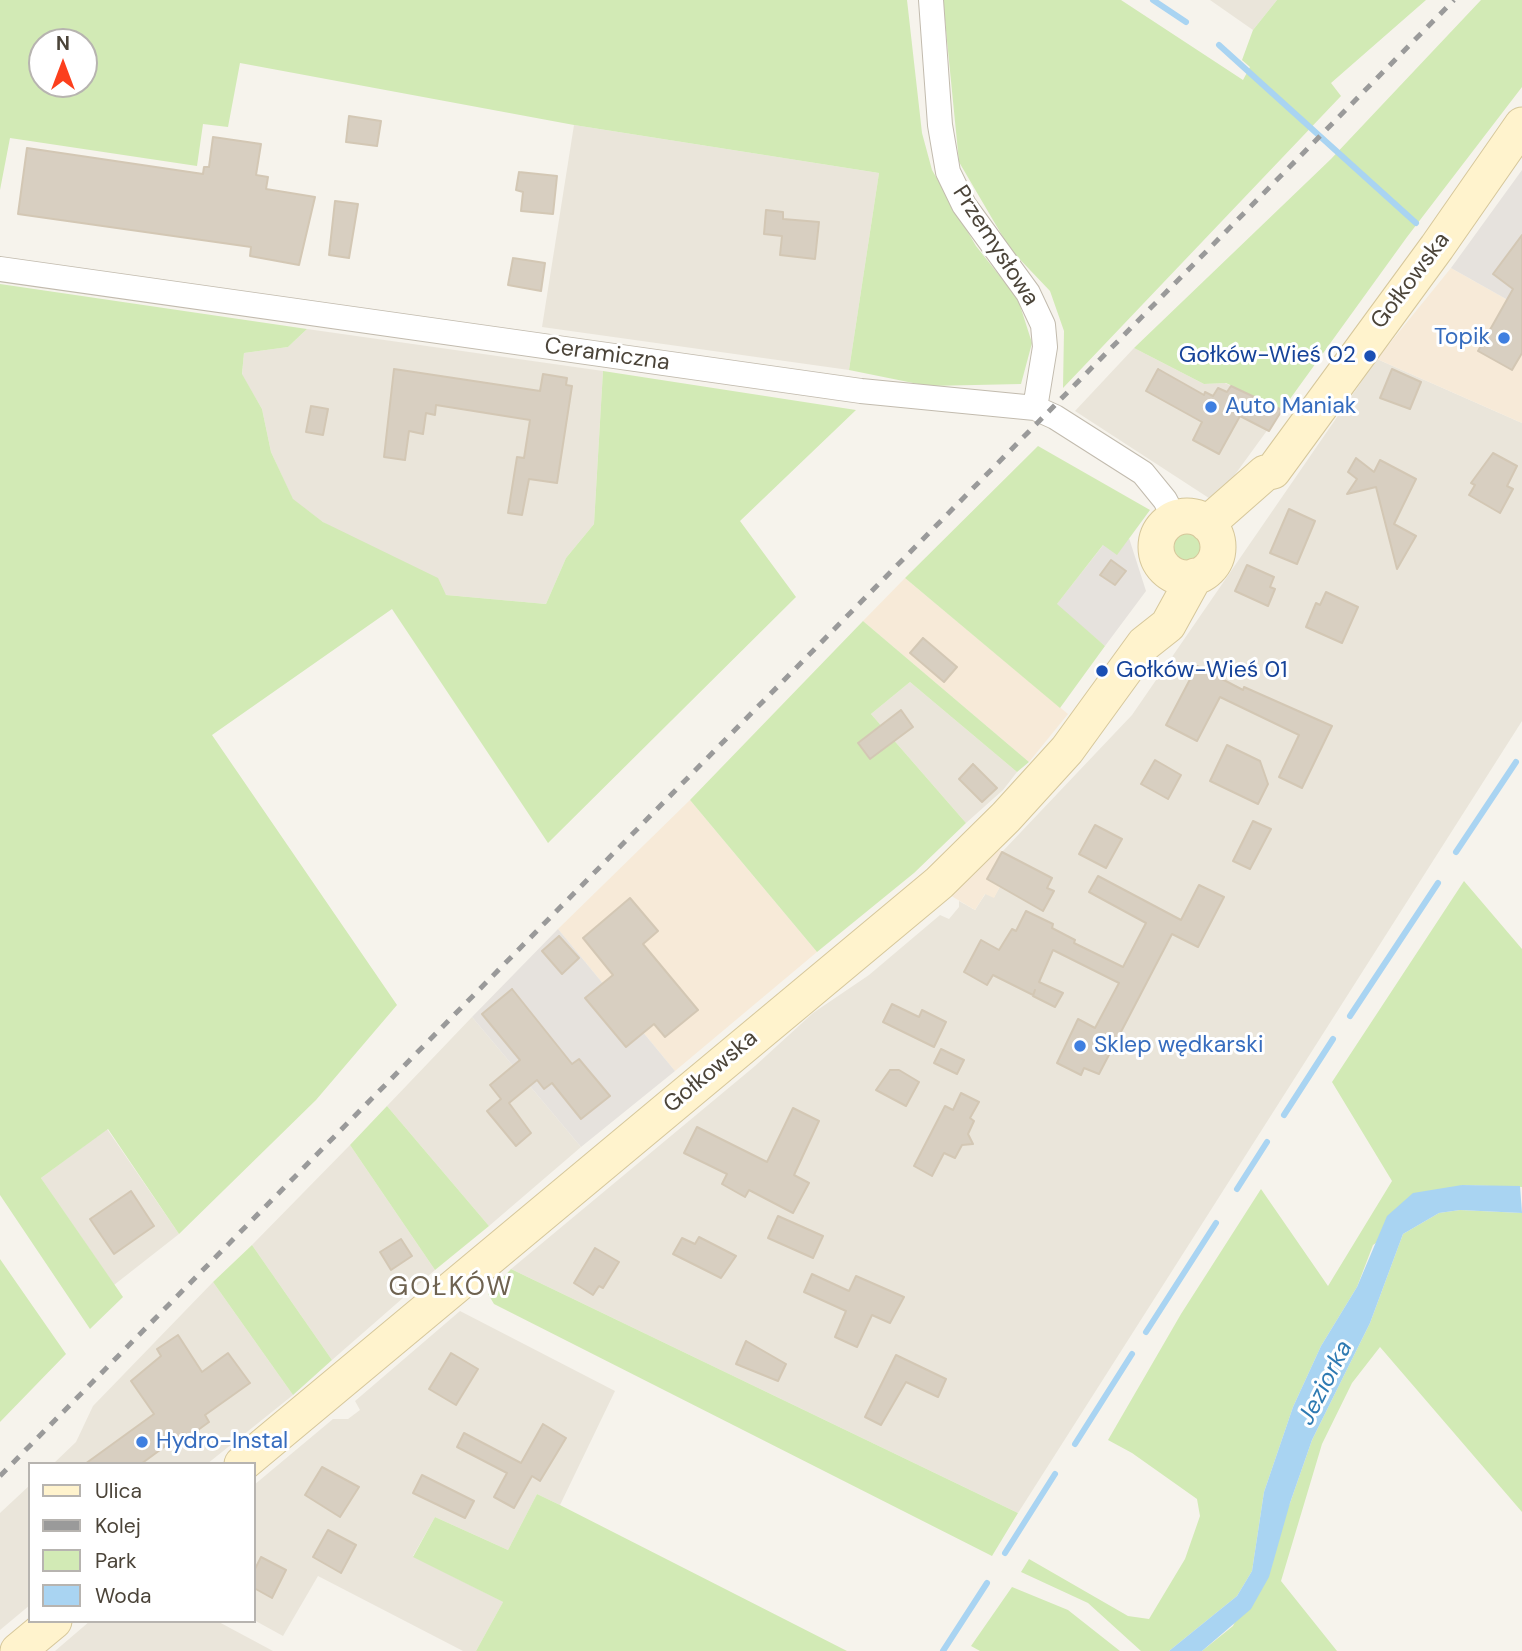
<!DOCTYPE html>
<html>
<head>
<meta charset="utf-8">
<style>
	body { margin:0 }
	#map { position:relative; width:1522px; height:1651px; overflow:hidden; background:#f6f3ec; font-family:"DM Sans",sans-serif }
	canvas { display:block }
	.legend { position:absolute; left:28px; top:1462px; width:228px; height:161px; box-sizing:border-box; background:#fff; border:2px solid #b7b4b0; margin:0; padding:9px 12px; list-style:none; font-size:21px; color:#4b4439 }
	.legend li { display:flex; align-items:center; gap:14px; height:35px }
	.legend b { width:35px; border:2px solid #b7b4b0 }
	.north { position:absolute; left:28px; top:28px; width:70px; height:70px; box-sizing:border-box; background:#fff; border:2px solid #b7b4b0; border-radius:50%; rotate:0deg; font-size:19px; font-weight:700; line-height:28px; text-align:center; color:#4b4439 }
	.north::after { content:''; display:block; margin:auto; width:24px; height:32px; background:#fc3f1d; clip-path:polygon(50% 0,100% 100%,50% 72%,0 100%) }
</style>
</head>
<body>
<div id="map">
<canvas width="1522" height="1651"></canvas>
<ul class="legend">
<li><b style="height:9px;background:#fff3cd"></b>Ulica</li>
<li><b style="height:9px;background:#9a9a9a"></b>Kolej</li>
<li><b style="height:19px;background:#d2eab5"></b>Park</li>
<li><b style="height:19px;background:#a9d4f2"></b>Woda</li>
</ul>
<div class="north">N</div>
</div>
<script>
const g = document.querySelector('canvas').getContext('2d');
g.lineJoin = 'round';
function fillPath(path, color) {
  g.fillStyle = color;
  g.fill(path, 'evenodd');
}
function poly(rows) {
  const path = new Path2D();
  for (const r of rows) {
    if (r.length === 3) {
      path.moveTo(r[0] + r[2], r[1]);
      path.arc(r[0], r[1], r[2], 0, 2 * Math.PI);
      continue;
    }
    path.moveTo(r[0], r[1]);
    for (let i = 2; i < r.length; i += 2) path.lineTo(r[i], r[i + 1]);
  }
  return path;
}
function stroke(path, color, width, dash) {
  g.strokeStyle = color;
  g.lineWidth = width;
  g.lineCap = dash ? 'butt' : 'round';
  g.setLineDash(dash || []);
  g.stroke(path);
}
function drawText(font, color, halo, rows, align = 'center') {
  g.font = font + ' "DM Sans",sans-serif';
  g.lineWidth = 6;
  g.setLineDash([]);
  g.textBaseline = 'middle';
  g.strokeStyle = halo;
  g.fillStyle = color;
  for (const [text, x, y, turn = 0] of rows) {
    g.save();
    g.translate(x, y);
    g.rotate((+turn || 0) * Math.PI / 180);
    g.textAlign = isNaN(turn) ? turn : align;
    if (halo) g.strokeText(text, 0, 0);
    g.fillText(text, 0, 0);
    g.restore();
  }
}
const residential = poly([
	[1210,0,1277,0,1253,30],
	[574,125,879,173,849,370,542,327],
	[307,329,603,371,594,524,566,558,546,604,446,595,323,522,293,500,271,452,262,409,242,375,244,353,288,347],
	[1134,348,1204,384,1225,383,1282,410,1215,502,1075,411],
	[1377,359,1522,423,1522,721,1018,1513,511,1269,755,1066,813,1013,869,975,940,915,949,919,959,907,959,901,975,910,986,893,994,897,1015,859,1002,852,1132,715],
	[910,682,1017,772,1003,790,966,823,871,714],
	[472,1017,581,1147,489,1226,387,1106],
	[107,1129,179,1234,114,1285,41,1178],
	[350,1145,435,1270,332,1360,252,1245],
	[213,1282,293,1395,207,1464,53,1464,76,1442,93,1406],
	[460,1311,615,1391,560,1505,537,1494,508,1550,435,1517,413,1556,503,1602,476,1651,463,1651,318,1576,283,1636,254,1620,254,1485,333,1419,348,1419,360,1410,355,1401],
	[30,1485,30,1605,0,1630,0,1513],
	[90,1621,217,1621,273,1651,55,1651]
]);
const commercial = poly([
	[1451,268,1522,308,1522,423,1377,359],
	[905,578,1068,714,1029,762,863,621],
	[690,800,817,952,675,1071,558,929],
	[998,849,1015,859,994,898,985,894,975,910,948,894]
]);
const industrial = poly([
	[1522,170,1522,308,1451,268],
	[1129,538,1146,591,1105,646,1056,605,1104,544,1117,554],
	[558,929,675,1071,581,1147,472,1017]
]);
const green = poly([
	[0,0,907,0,922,133,932,170,976,246,1018,299,1032,343,1021,384,928,386,849,370,879,173,574,125,240,63,228,127,203,124,197,166,10,138,0,190],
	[42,42,84,42,84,84,42,84],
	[943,0,1121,0,1243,80,1250,67,1242,60,1253,30,1277,0,1426,0,1331,83,1341,96,1063,388,1064,331,1050,291,1010,249,959,162],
	[1481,0,1522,0,1522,87,1407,237,1282,410,1226,383,1204,384,1134,348,1331,159],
	[0,284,307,329,288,347,244,353,242,374,262,409,271,452,293,499,323,522,438,578,446,595,546,604,566,558,594,524,603,371,856,410,740,521,796,597,548,843,392,609,212,735,397,1005,316,1100,179,1234,108,1129,41,1178,123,1297,90,1329,0,1195],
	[1038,446,1150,510,1117,555,1103,545,1057,604,1105,646,1060,708,905,578],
	[1188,546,16],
	[863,621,1029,762,1017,772,910,682,871,714,966,823,914,873,817,952,690,800],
	[1464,881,1522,949,1522,1187,1462,1185,1373,1245,1357,1287,1321,1346,1293,1407,1264,1492,1252,1571,1237,1596,1169,1651,1141,1651,1088,1603,1021,1572,1029,1559,1128,1616,1149,1619,1185,1559,1200,1516,1197,1499,1132,1453,1108,1440,1181,1314,1261,1189,1328,1286,1392,1181,1332,1082],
	[387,1106,489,1226,435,1270,350,1145],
	[1460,1210,1522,1213,1522,1512,1380,1347,1352,1383,1322,1444,1281,1581,1337,1651,1202,1651,1233,1626,1290,1503,1312,1440,1370,1323,1403,1234,1439,1213],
	[252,1245,332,1360,293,1395,213,1282],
	[0,1259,66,1354,0,1422],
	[511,1269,1018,1513,992,1556,494,1304,488,1294],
	[537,1494,560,1505,847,1651,476,1651,503,1602,413,1557,435,1517,508,1550],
	[1012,1587,1068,1610,1120,1651,980,1651,971,1646]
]);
const water = poly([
	[1462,1185,1520,1186,1522,1213,1460,1210,1439,1213,1403,1234,1370,1323,1312,1440,1290,1503,1269,1577,1251,1609,1202,1651,1169,1651,1237,1596,1252,1571,1264,1492,1293,1407,1321,1346,1357,1287,1387,1216,1413,1193]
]);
const stream = poly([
	[1153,0,1186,22],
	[1219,45,1416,223],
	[1456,852,1516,762],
	[1350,1016,1438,883],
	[1284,1115,1333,1039],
	[1237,1189,1267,1142],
	[1146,1332,1216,1223],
	[1075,1444,1132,1354],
	[1005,1553,1055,1474],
	[943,1651,987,1583]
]);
const building = poly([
	[349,116,381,121,377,146,346,142,349,116],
	[213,137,261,144,256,175,268,177,266,189,315,197,299,265,250,256,251,247,18,214,27,148,203,174,204,167,209,167,213,137],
	[519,172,557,176,553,214,521,211,523,192,516,190,519,172],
	[335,201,358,204,349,258,329,255,335,201],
	[766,210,783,212,783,219,819,222,815,259,780,255,782,236,764,234,766,210],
	[1522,235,1522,353,1512,370,1478,351,1513,289,1493,274,1522,235],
	[513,258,545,263,541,291,508,285,513,258],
	[394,369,540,391,543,374,567,378,566,385,572,386,557,483,529,479,522,515,508,513,517,457,524,458,530,420,436,405,435,415,426,413,423,434,409,431,405,460,384,457,394,369],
	[1158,369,1204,395,1205,392,1213,396,1218,388,1227,392,1231,386,1282,410,1269,431,1240,416,1219,454,1193,440,1202,422,1146,391,1158,369],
	[1392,369,1421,382,1410,409,1380,398,1392,369],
	[311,406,328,409,323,435,306,432,311,406],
	[1493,453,1517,466,1507,486,1513,489,1500,513,1469,495,1475,485,1471,483,1493,453],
	[1356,458,1374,472,1380,460,1416,479,1394,524,1416,536,1397,569,1376,487,1347,494,1357,479,1348,472,1356,458],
	[1289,509,1315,521,1297,564,1270,553,1289,509],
	[1111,560,1126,571,1115,585,1100,575,1111,560],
	[1247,565,1274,577,1270,587,1275,589,1268,606,1235,591,1247,565],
	[1326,592,1358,607,1342,643,1306,627,1316,603,1320,605,1326,592],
	[923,638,957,667,944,682,910,653,923,638],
	[1197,666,1243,690,1244,687,1332,726,1302,788,1279,777,1299,735,1220,697,1197,741,1166,725,1197,666],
	[901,710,913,727,870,759,858,743,901,710],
	[1227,745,1260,761,1268,784,1258,804,1210,781,1227,745],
	[1155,760,1181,775,1168,799,1141,784,1155,760],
	[973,764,997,788,982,802,959,779,973,764],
	[1253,821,1271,829,1250,869,1233,861,1253,821],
	[1095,825,1122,839,1106,868,1079,854,1095,825],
	[1002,852,1052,878,1047,888,1054,891,1043,911,987,879,1002,852],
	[1098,876,1181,920,1199,885,1224,897,1198,947,1172,934,1099,1074,1084,1068,1081,1075,1057,1063,1078,1019,1095,1028,1119,983,1053,950,1039,982,1063,993,1055,1007,1033,996,1035,990,1033,995,993,975,987,985,964,972,981,940,999,950,1012,929,1016,931,1026,911,1053,924,1052,928,1075,940,1074,943,1123,967,1146,923,1089,892,1098,876],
	[630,898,658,931,643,944,698,1010,665,1037,654,1024,626,1047,585,998,613,975,583,938,630,898],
	[559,936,579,958,562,974,542,951,559,936],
	[512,989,572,1064,579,1059,610,1096,581,1119,552,1083,544,1089,537,1080,509,1103,531,1133,516,1146,487,1111,501,1099,490,1085,520,1060,482,1014,512,989],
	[892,1004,919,1017,922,1010,946,1022,934,1047,883,1022,892,1004],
	[941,1049,964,1060,957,1074,934,1063,941,1049],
	[890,1070,899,1070,919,1082,906,1106,876,1090,890,1070],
	[961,1093,979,1102,970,1118,974,1121,968,1134,973,1144,962,1145,955,1158,944,1153,932,1176,914,1166,945,1106,953,1110,961,1093],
	[793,1108,819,1121,794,1175,809,1183,793,1213,749,1190,745,1197,722,1184,727,1174,684,1153,697,1127,767,1162,793,1108],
	[131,1191,154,1226,114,1254,90,1219,131,1191],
	[778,1216,823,1236,813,1258,768,1238,778,1216],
	[699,1237,736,1256,721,1278,673,1254,682,1238,695,1244,699,1237],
	[401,1239,412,1256,391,1270,380,1252,401,1239],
	[595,1248,619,1262,603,1288,599,1286,593,1295,574,1283,595,1248],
	[812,1274,849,1291,856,1276,904,1297,890,1323,872,1315,857,1347,835,1337,846,1311,804,1292,812,1274],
	[178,1335,202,1372,228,1353,250,1383,205,1415,209,1422,187,1438,183,1433,141,1464,85,1464,154,1414,131,1381,161,1356,157,1349,178,1335],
	[746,1341,786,1364,778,1381,736,1364,746,1341],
	[451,1353,478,1369,456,1405,429,1389,451,1353],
	[896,1355,946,1379,938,1397,906,1382,881,1425,865,1417,896,1355],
	[543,1424,566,1438,540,1481,532,1476,514,1508,494,1497,507,1473,457,1447,464,1433,521,1463,543,1424],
	[322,1467,359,1487,340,1517,305,1495,322,1467],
	[422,1475,474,1501,465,1518,413,1493,422,1475],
	[328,1530,356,1545,341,1573,313,1557,328,1530],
	[261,1557,286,1570,272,1598,254,1588,254,1571,261,1557]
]);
const street = poly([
	[931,0,940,125,948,172,964,205,1028,293,1043,325,1045,347,1035,408],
	[0,269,861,391,1035,408,1055,417,1143,473,1165,500,1175,519]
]);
const secondary = poly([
	[1187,547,31],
	[1207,524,1265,473,1273,471,1437,247,1522,125],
	[242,1464,939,883,1006,817,1067,750,1144,644,1168,625,1195,576],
	[18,1651,54,1621]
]);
const rail = poly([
	[0,1476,1454,0]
]);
const markers = [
	[1504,338,7,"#3f7fe0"],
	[1370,356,7,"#1a4fb4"],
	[1211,407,7,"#3f7fe0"],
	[1102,671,7,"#1a4fb4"],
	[1080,1046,7,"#3f7fe0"],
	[142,1442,7,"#3f7fe0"]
];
const streetNames = [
	["Przemysłowa",995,246,57],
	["Gołkowska",1411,281,-53],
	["Ceramiczna",607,355,8],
	["Gołkowska",711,1072,-40]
];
const shopNames = [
	["Topik",1490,338,"right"],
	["Auto Maniak",1225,407],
	["Sklep wędkarski",1094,1046],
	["Hydro-Instal",156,1442]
];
const transitNames = [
	["Gołków-Wieś 02",1356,356],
	["Gołków-Wieś 01",1116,671,"left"]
];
const waterNames = [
	["Jeziorka",1326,1383,-63]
];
const quarterNames = [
	["GOŁKÓW",451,1288]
];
fillPath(residential, '#eae5da');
fillPath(commercial, '#f7ead8');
fillPath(industrial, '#e6e2dd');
fillPath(green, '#d2eab5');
fillPath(water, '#a9d4f2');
stroke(stream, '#a9d4f2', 6);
fillPath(building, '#d8cfc1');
stroke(building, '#d3c7b4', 2);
stroke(street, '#c2bbae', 26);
stroke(secondary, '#d6c79b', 37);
stroke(street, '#fff', 24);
stroke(secondary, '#fff3cd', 35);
stroke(rail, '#9a9a9a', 5, [9, 9]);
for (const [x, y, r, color] of markers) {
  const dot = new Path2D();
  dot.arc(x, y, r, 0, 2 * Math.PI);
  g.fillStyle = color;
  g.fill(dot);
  stroke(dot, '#fff', 2.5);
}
drawText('23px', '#4b4439', '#fff', streetNames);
drawText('23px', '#366cbe', '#fff', shopNames, 'left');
drawText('23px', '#164399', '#fff', transitNames, 'right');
drawText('italic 24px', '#2e7ab2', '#fff', waterNames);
g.letterSpacing = '2px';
drawText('26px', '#6e6250', '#fff', quarterNames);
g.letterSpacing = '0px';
</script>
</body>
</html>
